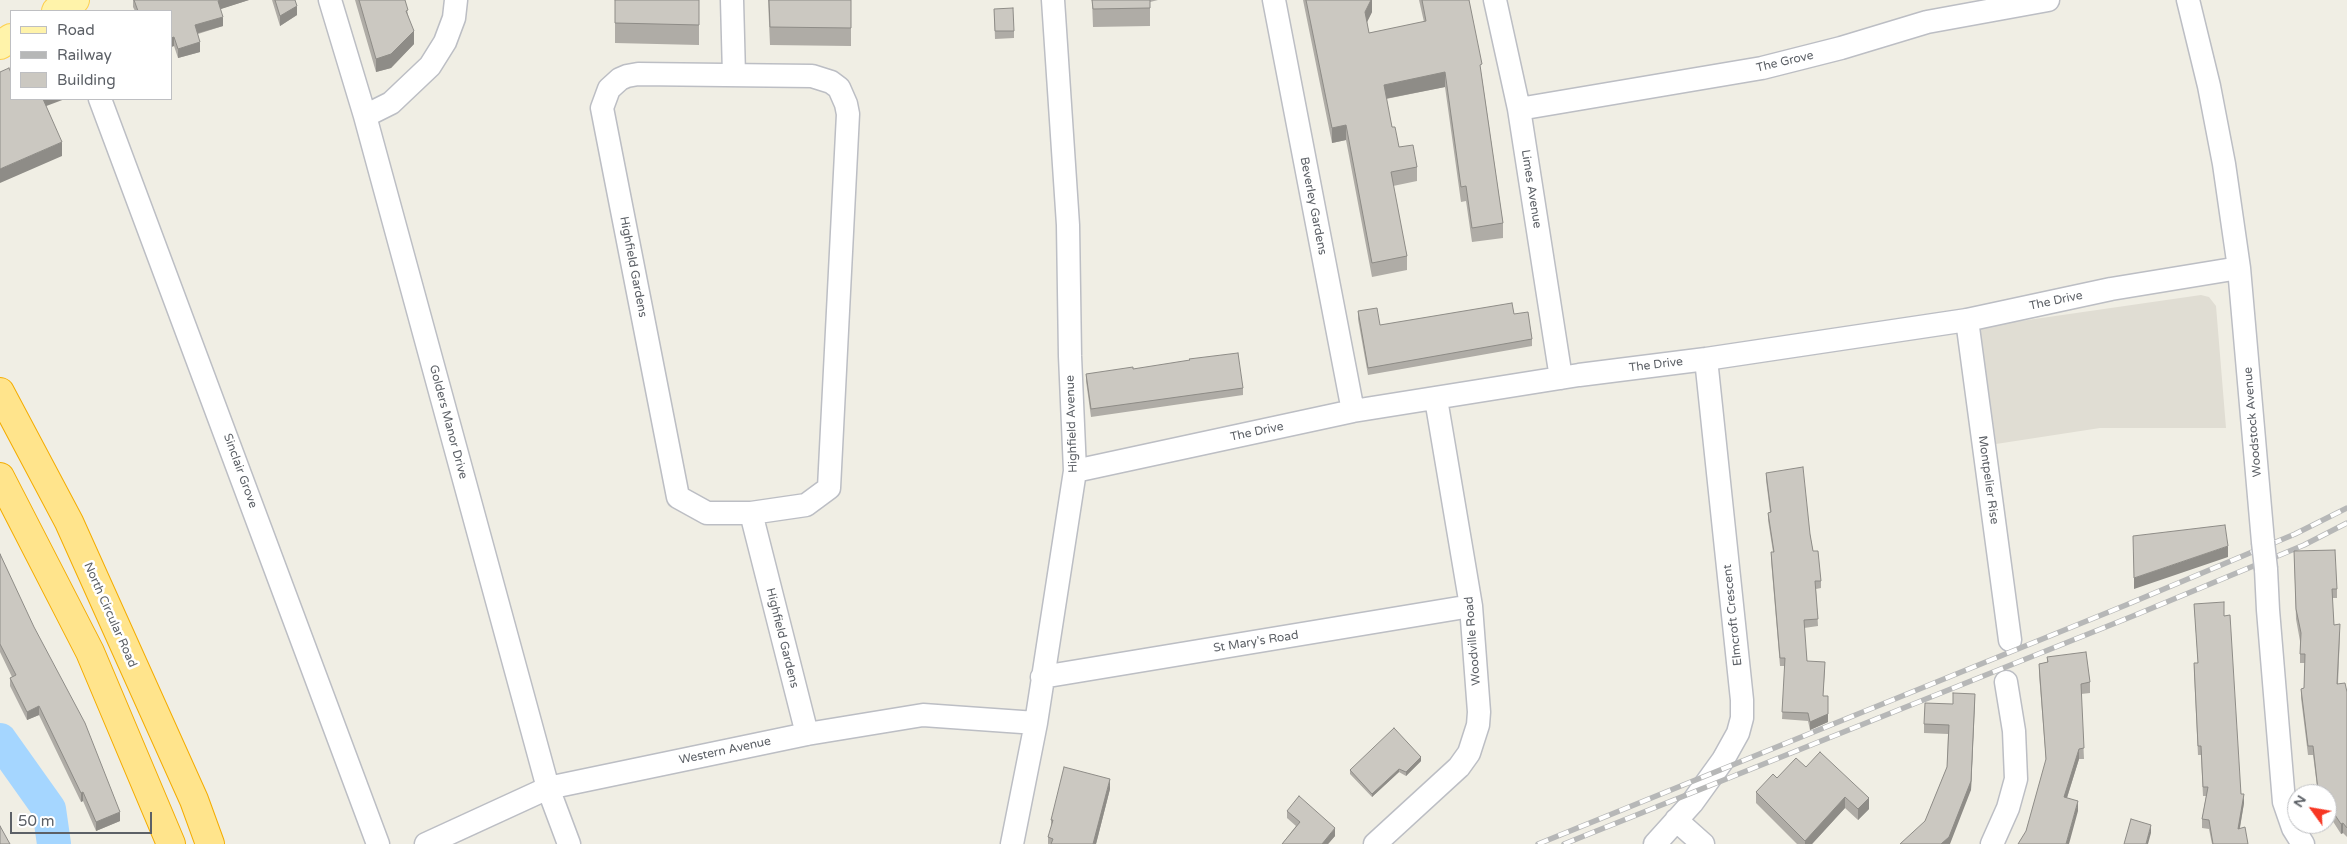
<!DOCTYPE html>
<html>
<head>
<meta charset="utf-8">
<style>
	body { margin:0 }
	#map { position:relative; width:2347px; height:844px; overflow:hidden; background:#f0eee4; font-family:"Varela Round",sans-serif }
	canvas { display:block }
	.legend { position:absolute; left:10px; top:10px; width:162px; height:90px; box-sizing:border-box; background:#fff; border:1px solid #bebfc2; margin:0; padding:6px 9px; list-style:none; font-size:15px; color:#5c6066 }
	.legend li { display:flex; align-items:center; gap:10px; height:25px }
	.legend b { width:25px; border:1px solid #bebfc2 }
	.north { position:absolute; left:2287px; top:784px; width:50px; height:50px; box-sizing:border-box; background:#fff; border:1px solid #bebfc2; border-radius:50%; rotate:302deg; font-size:14px; font-weight:700; line-height:20px; text-align:center; color:#5c6066 }
	.north::after { content:''; display:block; margin:auto; width:18px; height:22px; background:#f73723; clip-path:polygon(50% 0,100% 100%,50% 72%,0 100%) }
	.scale { position:absolute; left:10px; top:812px; width:142px; height:22px; box-sizing:border-box; border:2px solid #5c6066; border-top:0; padding-left:6px; font-size:15px; line-height:18px; white-space:nowrap; color:#5c6066; -webkit-text-stroke:4px #fff; paint-order:stroke }
</style>
</head>
<body>
<div id="map">
<canvas width="2347" height="844"></canvas>
<ul class="legend">
<li><b style="height:6px;background:#fff3aa"></b>Road</li>
<li><b style="height:6px;background:#b6b7b7"></b>Railway</li>
<li><b style="height:14px;background:#cbc8c1"></b>Building</li>
</ul>
<div class="north">N</div>
<div class="scale">50 m</div>
</div>
<script>
const g = document.querySelector('canvas').getContext('2d');
g.lineJoin = 'round';
function fillPath(path, color) {
  g.fillStyle = color;
  g.fill(path, 'evenodd');
}
function poly(rows) {
  const path = new Path2D();
  for (const r of rows) {
    path.moveTo(r[0], r[1]);
    for (let i = 2; i < r.length; i += 2) path.lineTo(r[i], r[i + 1]);
  }
  return path;
}
function stroke(path, color, width, dash) {
  g.strokeStyle = color;
  g.lineWidth = width;
  g.lineCap = dash ? 'butt' : 'round';
  g.setLineDash(dash || []);
  g.stroke(path);
}
function drawText(font, color, halo, rows, align = 'center') {
  g.font = font + ' "Varela Round",sans-serif';
  g.lineWidth = 5;
  g.setLineDash([]);
  g.textBaseline = 'middle';
  g.strokeStyle = halo;
  g.fillStyle = color;
  for (const [text, x, y, turn = 0] of rows) {
    g.save();
    g.translate(x, y);
    g.rotate((+turn || 0) * Math.PI / 180);
    g.textAlign = isNaN(turn) ? turn : align;
    if (halo) g.strokeText(text, 0, 0);
    g.fillText(text, 0, 0);
    g.restore();
  }
}
const education = poly([
	[2201,295,2209,297,2216,306,2226,428,2100,428,1996,444,1979,327]
]);
const green = poly([
	[0,729,26,768,52,798,60,817,67,844,50,844,36,812,0,761]
]);
const river = poly([
	[0,740,49,809,54,844]
]);
const minor = poly([
	[330,0,365,116,548,788,569,844],
	[732,0,734,75],
	[1274,0,1353,411],
	[1495,0,1519,109,1561,378],
	[2188,0,2209,86,2224,164,2239,268,2263,542],
	[100,99,378,844],
	[1519,109,1762,68,1841,48,1927,22,2048,0],
	[365,116,391,103,430,66,445,42,454,18,456,0],
	[1967,320,2010,640],
	[1075,471,1353,411,1579,375,1706,359,1967,320,2111,289,2239,268],
	[751,513,806,505,829,488,848,114,846,104,839,88,831,82,812,76,638,74,627,76,620,79,609,89,602,108,678,497,707,513,751,513,807,734],
	[2266,569,2268,610,2284,802,2293,828,2303,844],
	[1042,677,1471,606],
	[1676,820,1703,844],
	[426,844,548,788,807,734,923,715,1036,723],
	[1012,844,1036,723,1075,471,1070,356,1068,225,1053,0],
	[1375,844,1459,767,1469,753,1478,725,1479,712,1471,606,1436,399],
	[1655,844,1692,803,1723,760,1738,733,1742,718,1742,700,1706,359],
	[1992,844,2008,808,2016,779,2014,731,2006,682]
]);
const major = poly([
	[56,11,75,0],
	[0,45,11,38]
]);
const highway = poly([
	[0,392,69,522,194,800,210,844],
	[0,477,90,652,171,844]
]);
const rail = poly([
	[1538,844,2126,605,2295,534,2347,508],
	[1564,844,2133,616,2304,545,2347,523]
]);
const minorBridge = poly([
	[2263,542,2266,569]
]);
const wall = poly([
	[133,0,249,0,220,9,223,26,198,34,200,52,178,58,174,46,171,47,171,11,135,11,133,7],
	[272,0,295,0,297,15,280,26],
	[355,0,405,0,414,44,391,68,376,72],
	[615,0,699,25,699,45,615,43],
	[768,0,851,0,851,46,770,45],
	[1092,0,1158,0,1150,2,1150,26,1093,27],
	[1303,0,1372,0,1372,12,1367,22,1369,33,1424,22,1419,0,1469,0,1482,78,1503,223,1503,238,1472,242,1466,201,1461,202,1445,87,1386,99,1392,127,1399,147,1417,167,1417,181,1393,186,1407,256,1407,270,1372,277,1346,140,1332,143],
	[994,9,1014,31,1014,38,995,39],
	[1358,311,1380,325,1514,314,1532,339,1532,346,1368,375,1358,319],
	[1133,369,1243,388,1243,395,1091,417,1086,381,1086,374],
	[1766,473,1810,534,1813,551,1821,581,1821,588,1816,589,1818,626,1804,628,1807,661,1825,670,1823,696,1828,704,1828,722,1810,730,1808,721,1782,719,1785,666,1780,666,1771,560,1771,552,1773,552,1768,520,1768,513,1770,512,1766,480],
	[2294,551,2337,589,2337,598,2332,598,2334,625,2340,633,2338,684,2347,692,2347,837,2343,833,2341,834,2327,812,2327,794,2318,794,2313,755,2308,755,2301,698,2301,689,2304,688,2305,663,2300,663,2300,641,2296,619],
	[0,554,120,821,96,831,83,801,81,802,39,715,27,720,10,686,10,678,12,677,0,652],
	[2194,604,2224,616,2241,794,2244,803,2240,828,2248,844,2212,844,2209,829,2202,828,2202,819,2206,796,2203,796,2201,755,2198,755,2194,672,2194,663,2198,663],
	[2047,657,2090,682,2090,693,2081,694,2084,759,2079,759,2067,798,2078,811,2026,831,2046,761,2039,674,2039,664,2047,662],
	[1953,704,1975,704,1971,790,1925,821,1947,767,1948,734,1924,733,1924,724],
	[1421,761,1406,776,1399,772,1372,797,1350,774,1350,770],
	[1806,767,1869,809,1858,820,1845,808,1812,844,1797,844,1756,803,1756,792,1777,778],
	[1110,789,1096,844,1048,844,1048,837,1051,829,1051,820],
	[1287,811,1335,836,1328,844,1282,844,1296,826,1287,818]
]);
const shadedWall = poly([
	[220,0,249,0,218,10,218,1],
	[1371,0,1372,0,1372,12,1365,26,1365,12],
	[297,6,297,15,280,26,280,16],
	[223,17,223,26,195,34,195,25],
	[414,31,414,44,391,68,376,72,376,59],
	[174,37,174,46,171,47,171,38],
	[200,42,200,52,178,58,178,49],
	[1445,72,1445,87,1384,99,1384,85],
	[41,99,65,99,41,108],
	[1346,125,1346,140,1332,143,1332,128],
	[62,142,62,156,0,183,0,169],
	[2228,546,2228,557,2134,589,2134,578],
	[1975,694,1971,790,1950,844,1941,844],
	[1828,704,1828,722,1810,730,1810,722],
	[39,706,39,715,27,720,27,712],
	[2079,749,2079,759,2064,807,2064,797],
	[1421,757,1421,761,1406,776,1406,772],
	[1399,769,1399,772,1372,797,1372,794],
	[1110,779,1110,789,1096,844,1093,844],
	[83,792,83,801,81,802,81,793],
	[2244,794,2244,803,2238,838,2238,829],
	[1845,797,1845,808,1812,844,1805,844,1805,841],
	[1869,798,1869,809,1858,820,1858,809],
	[2078,801,2078,811,2069,844,2066,844],
	[120,812,120,821,96,831,96,822],
	[2343,823,2343,833,2341,834,2341,824],
	[2151,825,2151,833,2148,844,2146,844],
	[1335,828,1335,836,1328,844,1322,844]
]);
const building = poly([
	[134,0,220,0,218,1,223,17,195,25,200,42,178,49,174,37,171,38,171,11,138,11,134,0],
	[275,0,295,0,297,6,280,16,275,0],
	[359,0,405,0,408,10,406,11,414,31,391,54,376,59,359,0],
	[615,0,699,0,699,25,615,23,615,0],
	[769,0,851,0,851,28,770,27,769,0],
	[1092,0,1150,0,1150,8,1093,9,1092,0],
	[1306,0,1371,0,1365,12,1369,33,1426,21,1422,0,1469,0,1482,64,1480,65,1503,223,1472,228,1466,186,1461,187,1445,72,1384,85,1392,127,1395,127,1399,147,1413,145,1417,167,1391,172,1407,256,1372,263,1346,125,1332,128,1306,0],
	[1013,8,1014,31,995,31,994,9,1013,8],
	[9,68,11,73,11,99,43,99,62,142,0,169,0,72,9,68],
	[1512,303,1514,314,1528,312,1532,339,1368,368,1358,311,1377,308,1380,325,1512,303],
	[1238,353,1243,388,1091,409,1086,374,1133,367,1133,369,1190,360,1189,359,1238,353],
	[1803,467,1810,534,1813,551,1818,551,1821,581,1815,581,1818,619,1804,620,1807,661,1825,662,1823,696,1828,696,1828,714,1810,722,1808,713,1782,712,1785,658,1780,658,1771,552,1774,552,1768,513,1771,512,1766,473,1803,467],
	[2225,525,2228,546,2134,578,2133,536,2225,525],
	[2335,550,2337,589,2332,589,2334,625,2340,624,2337,684,2345,683,2347,692,2347,828,2343,823,2341,824,2327,803,2327,794,2321,794,2318,790,2313,746,2308,746,2301,689,2304,688,2305,654,2300,654,2301,633,2296,609,2294,551,2335,550],
	[0,554,34,627,85,723,120,812,96,822,83,792,81,793,39,706,27,712,10,678,16,675,0,644,0,554],
	[2224,602,2224,616,2230,615,2241,794,2244,794,2238,829,2245,827,2248,844,2213,844,2209,820,2202,819,2208,787,2203,787,2201,746,2198,746,2194,663,2198,663,2194,604,2224,602],
	[2086,652,2090,682,2081,684,2084,748,2079,749,2064,797,2078,801,2066,844,2018,844,2026,831,2046,759,2039,664,2048,662,2047,657,2086,652],
	[1953,693,1975,694,1971,781,1949,837,1941,844,1900,844,1925,821,1947,767,1949,725,1924,724,1925,703,1953,704,1953,693],
	[1394,728,1421,757,1406,772,1399,769,1372,794,1350,770,1394,728],
	[1820,752,1869,798,1858,809,1845,797,1805,841,1756,792,1773,774,1777,778,1796,758,1806,767,1820,752],
	[1064,767,1110,779,1093,844,1051,844,1053,839,1048,837,1053,820,1051,820,1064,767],
	[1299,796,1335,828,1322,844,1282,844,1300,822,1287,811,1299,796],
	[2131,819,2151,825,2146,844,2124,844,2131,819],
	[0,826,10,844,0,844,0,826]
]);
const streetNames = [
	["The Grove",1785,62,-13],
	["Limes Avenue",1531,189,81],
	["Beverley Gardens",1313,206,79],
	["Highfield Gardens",633,267,79],
	["The Drive",2056,301,-12],
	["The Drive",1656,365,-7],
	["Golders Manor Drive",448,422,75],
	["Woodstock Avenue",2253,422,-95],
	["Highfield Avenue",1072,424,-92],
	["The Drive",1257,432,-12],
	["Sinclair Grove",240,471,70],
	["Montpelier Rise",1988,480,82],
	["North Circular Road",110,615,66],
	["Elmcroft Crescent",1733,615,-96],
	["Highfield Gardens",782,638,76],
	["Woodville Road",1473,641,-95],
	["St Mary's Road",1256,642,-9],
	["Western Avenue",725,751,-12]
];
fillPath(education, '#e0ddd3');
fillPath(green, '#bfe9c0');
stroke(river, '#a5d6ff', 34);
stroke(minor, '#bcbec4', 25);
stroke(major, '#fdd050', 30);
stroke(highway, '#f4ac00', 30);
stroke(minor, '#fff', 22);
stroke(major, '#fff3aa', 28);
stroke(highway, '#ffe48c', 28);
stroke(rail, '#b6b7b7', 5.5);
stroke(rail, '#fff', 4, [11]);
stroke(minorBridge, '#bcbec4', 25, []);
stroke(minorBridge, '#fff', 22);
fillPath(wall, '#afaca6');
fillPath(shadedWall, '#8e8c87');
fillPath(building, '#cbc8c1');
stroke(building, '#8e8c87', 1);
drawText('12px', '#5c6066', '#fff', streetNames);
</script>
</body>
</html>
